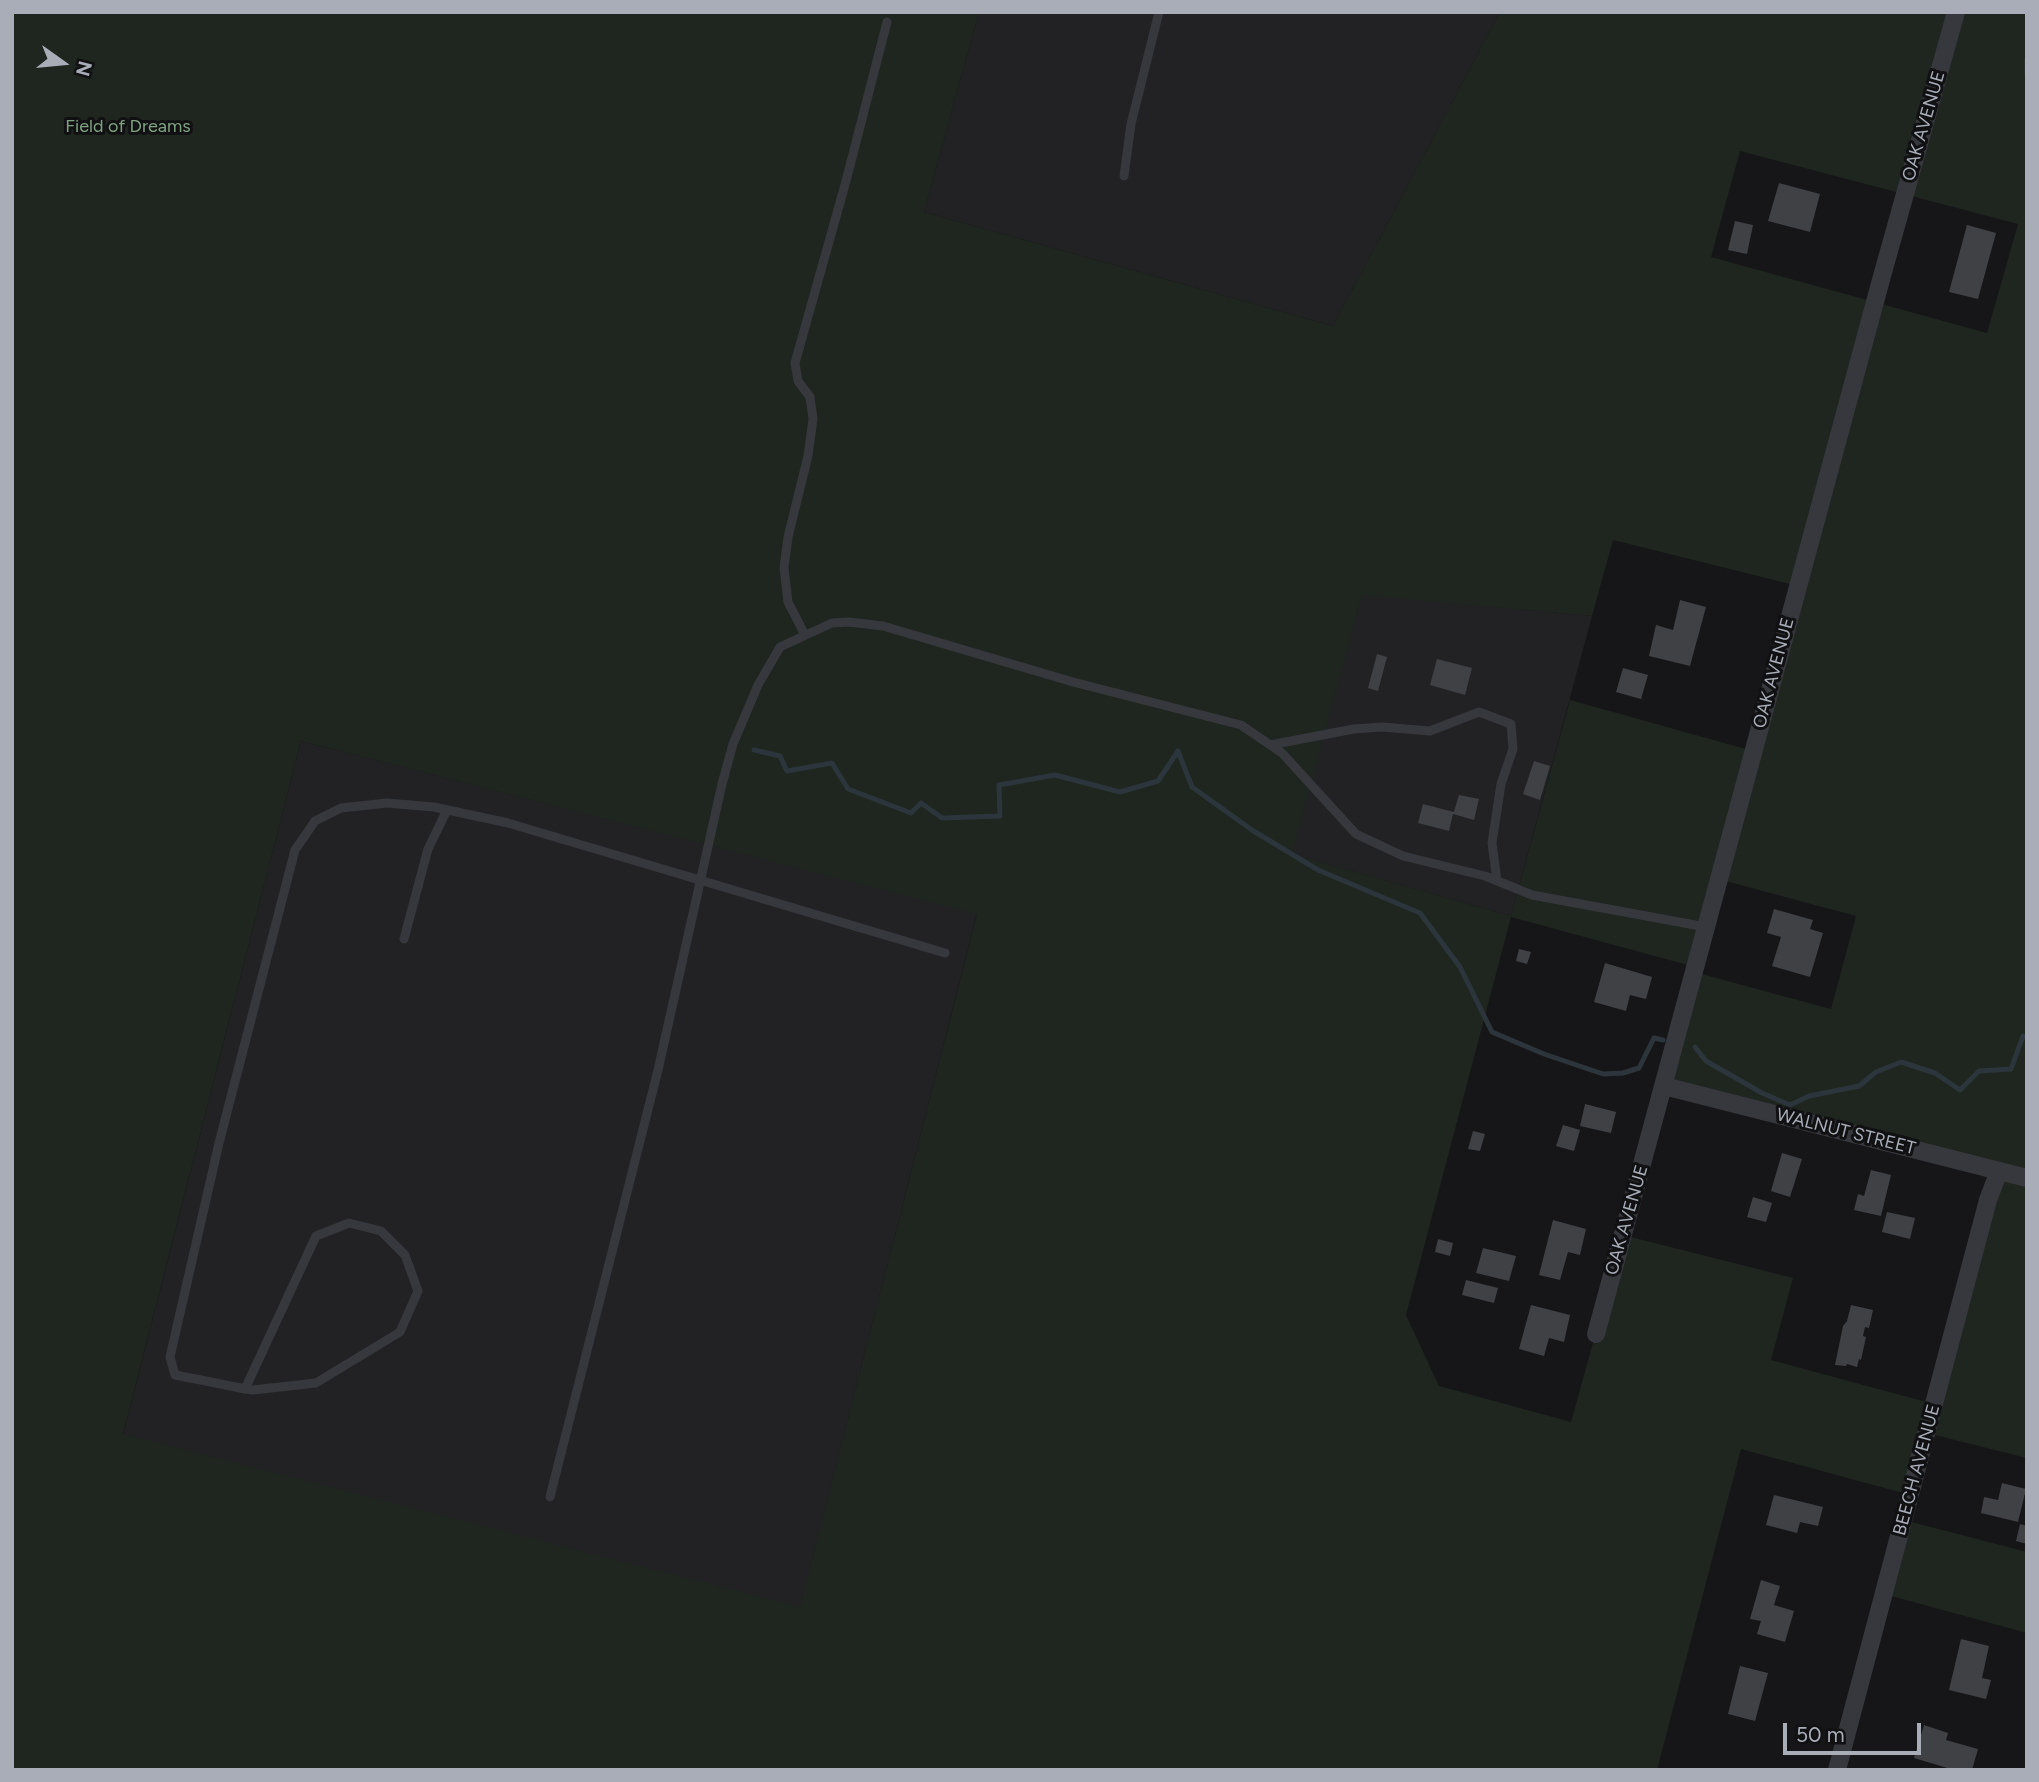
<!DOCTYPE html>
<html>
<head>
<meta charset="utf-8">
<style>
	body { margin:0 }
	#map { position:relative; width:2039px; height:1782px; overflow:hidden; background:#161618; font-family:Figtree,sans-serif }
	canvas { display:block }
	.frame { position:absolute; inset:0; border:14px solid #a8adb8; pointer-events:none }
	.north { position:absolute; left:28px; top:28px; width:70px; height:70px; -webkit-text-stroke:5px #111113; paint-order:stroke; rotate:105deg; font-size:19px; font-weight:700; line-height:28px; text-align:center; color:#a8adb8 }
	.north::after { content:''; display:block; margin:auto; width:24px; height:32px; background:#a8adb8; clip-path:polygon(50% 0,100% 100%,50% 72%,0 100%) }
	.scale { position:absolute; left:1783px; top:1723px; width:138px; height:32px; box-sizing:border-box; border:4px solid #a8adb8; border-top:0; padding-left:9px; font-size:21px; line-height:24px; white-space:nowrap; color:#a8adb8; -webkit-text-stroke:5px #111113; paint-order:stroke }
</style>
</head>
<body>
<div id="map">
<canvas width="2039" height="1782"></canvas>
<div class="frame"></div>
<div class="north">N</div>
<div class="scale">50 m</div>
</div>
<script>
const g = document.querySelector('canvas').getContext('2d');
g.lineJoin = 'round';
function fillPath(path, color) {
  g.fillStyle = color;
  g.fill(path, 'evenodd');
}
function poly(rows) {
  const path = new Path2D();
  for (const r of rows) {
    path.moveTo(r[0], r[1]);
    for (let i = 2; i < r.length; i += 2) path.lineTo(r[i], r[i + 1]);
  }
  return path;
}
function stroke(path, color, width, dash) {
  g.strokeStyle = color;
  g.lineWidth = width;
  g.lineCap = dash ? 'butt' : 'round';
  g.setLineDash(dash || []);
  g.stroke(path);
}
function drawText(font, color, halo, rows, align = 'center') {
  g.font = font + ' Figtree,sans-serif';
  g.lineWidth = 6;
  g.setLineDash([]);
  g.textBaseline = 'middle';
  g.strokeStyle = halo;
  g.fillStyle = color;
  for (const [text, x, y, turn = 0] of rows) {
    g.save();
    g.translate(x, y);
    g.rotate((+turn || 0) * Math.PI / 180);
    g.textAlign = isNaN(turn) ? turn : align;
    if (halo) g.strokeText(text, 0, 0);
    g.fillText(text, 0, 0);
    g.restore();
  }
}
const built = poly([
	[979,12,1500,12,1333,326,924,212],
	[1362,594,1592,616,1511,916,1291,854],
	[301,741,977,913,800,1608,123,1435]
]);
const green = poly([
	[12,12,979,12,924,212,1333,326,1500,12,2027,12,2027,1458,1927,1433,1910,1495,1741,1449,1657,1770,12,1770],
	[1740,151,2018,224,1987,333,1711,257],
	[1613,540,1798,586,1753,751,1570,700,1511,916,1292,854,1362,595,1592,616],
	[301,741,977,914,800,1607,123,1434],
	[1718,879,1856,916,1831,1009,1694,972,1664,1086,1998,1171,1934,1404,1771,1360,1793,1278,1623,1235,1571,1422,1439,1386,1406,1315,1511,917,1695,967],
	[1904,1520,2027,1552,2027,1633,1884,1594]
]);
const stream = poly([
	[2027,59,2027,73],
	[754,750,780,756,787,771,832,763,848,789,911,813,921,803,942,818,1000,816,999,785,1055,775,1120,792,1158,781,1178,751,1192,787,1252,830,1318,870,1420,913,1460,967,1492,1032,1544,1054,1603,1074,1623,1073,1639,1068,1654,1038,1663,1040],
	[1695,1047,1706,1061,1762,1093,1790,1105,1809,1096,1859,1086,1876,1072,1901,1062,1935,1073,1960,1090,1979,1071,2011,1069,2023,1036,2027,1037]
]);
const building = poly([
	[1779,183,1820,194,1810,232,1768,221],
	[1735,221,1753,225,1747,254,1728,250],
	[1967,225,1996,233,1978,299,1949,292],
	[1680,600,1706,607,1690,666,1649,656,1656,625,1673,630],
	[1377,654,1387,657,1378,691,1368,688],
	[1437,659,1472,668,1465,695,1430,685],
	[1623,668,1648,675,1641,699,1616,692],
	[1534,761,1550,766,1540,800,1523,794],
	[1459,795,1479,799,1474,820,1453,814,1449,831,1418,823,1423,804,1454,812],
	[1774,909,1813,920,1810,929,1823,933,1810,977,1772,966,1781,937,1767,933],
	[1519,949,1531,952,1527,964,1516,961],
	[1605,963,1652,977,1646,999,1630,995,1626,1011,1594,1002],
	[1585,1104,1616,1112,1611,1133,1580,1126],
	[1563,1125,1580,1130,1574,1151,1556,1146],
	[1473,1131,1485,1134,1480,1151,1468,1149],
	[1782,1153,1802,1159,1790,1197,1771,1191],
	[1871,1170,1891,1175,1881,1216,1854,1210,1858,1194,1864,1196],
	[1753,1197,1772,1203,1766,1222,1747,1217],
	[1887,1212,1915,1218,1910,1239,1882,1232],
	[1553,1220,1586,1229,1580,1255,1568,1252,1560,1280,1539,1275],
	[1438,1239,1453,1243,1450,1256,1435,1252],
	[1483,1248,1516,1256,1509,1281,1476,1273],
	[1466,1280,1498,1288,1494,1303,1462,1295],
	[1531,1305,1570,1315,1564,1342,1549,1338,1544,1356,1519,1349],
	[1851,1305,1873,1310,1869,1328,1865,1327,1863,1336,1866,1337,1861,1360,1859,1359,1857,1367,1847,1364,1846,1366,1835,1365,1843,1326,1847,1321],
	[2002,1483,2026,1489,2018,1522,1981,1513,1984,1497,1998,1500],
	[1774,1495,1823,1507,1818,1526,1800,1522,1797,1533,1766,1525],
	[2020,1524,2027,1526,2027,1544,2016,1541],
	[1761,1580,1780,1586,1774,1605,1794,1611,1785,1642,1757,1634,1761,1621,1750,1619],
	[1961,1639,1989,1646,1982,1678,1991,1680,1986,1699,1949,1690],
	[1740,1666,1768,1673,1755,1721,1728,1714],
	[1924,1725,1948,1733,1946,1740,1978,1749,1972,1770,1954,1770,1914,1758]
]);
const service = poly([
	[1124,176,1131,124,1159,12],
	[805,635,788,602,784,568,788,537,808,456,813,419,810,397,798,381,795,363,846,181,887,22],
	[1270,745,1354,729,1382,727,1430,731,1479,712,1511,724,1513,749,1501,784,1492,843,1497,881],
	[404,939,428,849,447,810],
	[245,1389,316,1236,349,1223,381,1231,405,1255,418,1291,400,1332,316,1383,253,1390,245,1389,206,1381,175,1375,170,1357,219,1143,295,850,315,821,341,808,387,803,434,807,508,823,945,953],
	[550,1497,658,1070,722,784,733,744,758,685,780,647,832,623,849,622,883,626,1073,682,1241,725,1282,753,1356,834,1403,856,1485,876,1532,895,1706,927]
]);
const minor = poly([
	[1664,1086,2027,1178],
	[1596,1334,1882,276,1956,12],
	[1837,1770,1988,1200,1999,1171]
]);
const streetNames = [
	["OAK AVENUE",1924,126,-74],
	["OAK AVENUE",1774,673,-75],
	["WALNUT STREET",1846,1132,14],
	["OAK AVENUE",1627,1220,-74],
	["BEECH AVENUE",1917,1470,-75]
];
const parkNames = [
	["Field of Dreams",128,127]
];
fillPath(built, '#222225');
fillPath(green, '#1e261f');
stroke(stream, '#2c353c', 5);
fillPath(building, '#404145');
stroke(service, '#37383d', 9);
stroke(minor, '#37383d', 18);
drawText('18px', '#a8adb8', '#111113', streetNames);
drawText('18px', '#7fa381', '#111113', parkNames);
</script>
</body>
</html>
